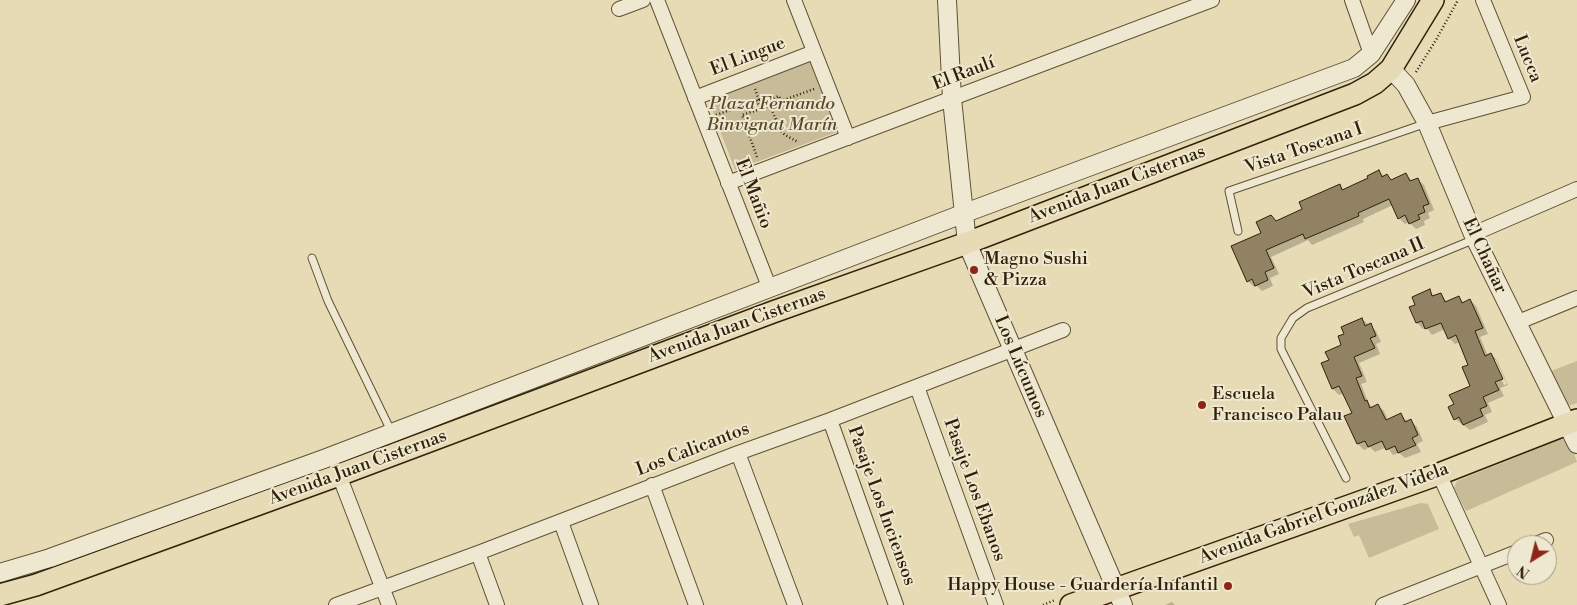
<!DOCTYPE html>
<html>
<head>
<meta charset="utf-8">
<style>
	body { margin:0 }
	#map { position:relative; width:1577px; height:605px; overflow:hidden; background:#e7dbb6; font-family:"Libre Bodoni",serif }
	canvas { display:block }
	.north { position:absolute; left:1507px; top:535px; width:50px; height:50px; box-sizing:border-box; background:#efe8d0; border:1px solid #a39880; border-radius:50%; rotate:216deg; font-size:14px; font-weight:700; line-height:20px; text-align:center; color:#322108 }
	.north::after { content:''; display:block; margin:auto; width:18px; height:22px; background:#8f2418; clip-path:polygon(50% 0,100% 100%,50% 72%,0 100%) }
</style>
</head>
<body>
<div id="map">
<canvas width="1577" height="605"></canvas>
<div class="north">N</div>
</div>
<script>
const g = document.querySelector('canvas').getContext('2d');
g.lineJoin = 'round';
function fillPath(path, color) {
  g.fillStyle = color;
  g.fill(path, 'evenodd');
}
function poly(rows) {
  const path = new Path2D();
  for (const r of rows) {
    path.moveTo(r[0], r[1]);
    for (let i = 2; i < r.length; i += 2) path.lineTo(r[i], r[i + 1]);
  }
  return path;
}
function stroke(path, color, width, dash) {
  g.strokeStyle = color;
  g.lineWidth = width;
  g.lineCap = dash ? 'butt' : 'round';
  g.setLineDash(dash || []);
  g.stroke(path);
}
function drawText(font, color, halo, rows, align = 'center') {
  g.font = font + ' "Libre Bodoni",serif';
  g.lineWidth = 4;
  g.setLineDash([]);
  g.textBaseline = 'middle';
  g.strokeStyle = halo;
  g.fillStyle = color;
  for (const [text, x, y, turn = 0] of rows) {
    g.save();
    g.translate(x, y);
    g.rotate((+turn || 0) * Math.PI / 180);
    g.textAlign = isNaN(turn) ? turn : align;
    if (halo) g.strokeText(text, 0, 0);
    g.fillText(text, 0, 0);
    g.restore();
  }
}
const green = poly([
	[809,60,837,132,735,170,708,99],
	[1577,361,1577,403,1565,407,1551,371],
	[1561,439,1570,443,1577,462,1466,511,1454,488,1457,481],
	[1421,503,1428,504,1439,529,1369,558,1359,535,1354,537,1348,524]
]);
const shadow = poly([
	[1379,172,1392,181,1406,175,1412,181,1418,180,1424,185,1434,210,1428,213,1430,218,1424,221,1425,225,1416,229,1409,222,1405,224,1399,218,1393,205,1363,219,1364,222,1312,245,1308,240,1271,257,1279,274,1270,278,1273,286,1262,291,1257,286,1254,287,1248,281,1263,233,1276,223,1304,209,1339,185,1345,191,1370,179],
	[1429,291,1435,297,1441,294,1447,302,1459,298,1464,303,1470,300,1476,306,1488,334,1480,337,1488,356,1491,354,1497,360,1508,385,1500,388,1504,396,1488,403,1492,412,1485,415,1488,422,1470,430,1455,419,1455,405,1472,386,1469,365,1461,342,1455,344,1449,338,1445,329,1432,335,1426,327,1423,329,1417,323,1417,305],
	[1493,360,1496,360,1507,384,1504,385],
	[1362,319,1376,331,1381,342,1376,344,1380,354,1359,363,1367,382,1361,384,1369,404,1373,408,1378,406,1384,411,1388,420,1401,415,1408,422,1411,421,1417,427,1423,441,1417,444,1421,452,1405,458,1399,453,1393,455,1387,447,1375,452,1370,447,1364,450,1358,444,1354,413,1343,393,1339,395,1333,389,1330,361,1343,346,1346,334],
	[1172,602,1175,605,1165,605]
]);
const building = poly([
	[1379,170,1382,177,1387,174,1391,180,1406,173,1410,181,1418,178,1429,204,1423,206,1425,212,1418,215,1420,219,1409,224,1405,215,1398,219,1389,199,1358,213,1359,216,1305,239,1303,234,1266,250,1274,268,1265,272,1268,280,1255,286,1252,279,1247,282,1231,246,1261,233,1256,222,1271,215,1276,221,1302,209,1299,202,1340,184,1342,190,1368,178,1367,176,1379,170],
	[1430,289,1432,296,1441,293,1445,302,1459,296,1462,303,1470,299,1483,328,1475,331,1485,356,1491,353,1503,379,1495,382,1499,390,1483,397,1487,406,1480,409,1483,416,1463,425,1459,417,1454,420,1448,407,1454,404,1449,395,1470,386,1462,367,1468,365,1456,335,1448,339,1441,323,1425,329,1422,321,1416,323,1409,307,1415,305,1412,297,1430,289],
	[1362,318,1365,326,1371,323,1376,336,1370,338,1375,348,1354,357,1362,376,1356,378,1365,401,1367,400,1370,408,1378,404,1386,420,1401,413,1405,422,1411,419,1418,435,1412,438,1416,445,1398,453,1395,446,1386,450,1382,441,1368,447,1365,441,1357,444,1344,416,1352,413,1339,386,1332,389,1321,363,1329,360,1325,352,1341,345,1338,336,1344,334,1341,327,1362,318]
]);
const path = poly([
	[1416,72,1436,40,1458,0],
	[755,89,759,100],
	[757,100,760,109],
	[716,115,767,97,768,100,779,96,781,101,814,89],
	[757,157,742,115,770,106,781,131,785,135,798,142],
	[1043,605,1055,600]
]);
const service = poly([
	[1238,231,1229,191,1427,123],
	[312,258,328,301,392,433],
	[1346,478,1281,349,1281,338,1293,318,1307,308,1475,239]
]);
const minor = poly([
	[657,0,770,289],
	[794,0,848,138],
	[1352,0,1371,54],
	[619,9,643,0],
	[695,98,814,52],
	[1427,123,1523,97,1483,0],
	[728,183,1212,0],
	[1473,234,1577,189],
	[1516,323,1577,298],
	[917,387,996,605],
	[830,420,896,605],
	[738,453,795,605],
	[1439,474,1499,605],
	[339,475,389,605],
	[652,485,696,605],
	[561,522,591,605],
	[1534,545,1546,540],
	[478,553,497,605],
	[336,605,478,553,738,453,830,420,1063,330],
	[1383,605,1517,552]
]);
const tertiary = poly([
	[947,0,952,99,967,243,1123,605],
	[1391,69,1406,85,1427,123,1473,234,1577,444],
	[0,573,50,558,324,459,965,213,1354,68,1371,54,1406,0]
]);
const primary = poly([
	[0,595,36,585,339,475,773,312,967,243,1355,94,1375,83,1391,69,1433,0],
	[1071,605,1439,474,1577,420]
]);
const markers = [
	[974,270,5,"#8f2418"],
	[1202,405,5,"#8f2418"],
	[1228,586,5,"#8f2418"]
];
const streetNames = [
	["El Lingue",748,57,-21],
	["Lucca",1527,59,68],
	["El Raulí",964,74,-21],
	["Vista Toscana I",1304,149,-19],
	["Avenida Juan Cisternas",1117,185,-21],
	["El Mañio",753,194,69],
	["El Chañar",1484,256,65],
	["Vista Toscana II",1364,269,-23],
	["Avenida Juan Cisternas",737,326,-20],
	["Los Lúcumos",1020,367,67],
	["Los Calicantos",693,450,-21],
	["Avenida Juan Cisternas",358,468,-20],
	["Pasaje Los Ebanos",974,490,70],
	["Pasaje Los Inciensos",881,506,70],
	["Avenida Gabriel González Videla",1324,514,-20]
];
const parkNames = [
	["Plaza Fernando",772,105],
	["Binvignat Marín",772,126]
];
const poiNames = [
	["Magno Sushi",984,260],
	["& Pizza",984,281],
	["Escuela",1212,395],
	["Francisco Palau",1212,416],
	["Happy House - Guardería Infantil",1218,586,"right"]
];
fillPath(green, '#c8bb98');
fillPath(shadow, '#0003');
fillPath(building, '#908262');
stroke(building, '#322108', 1);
stroke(service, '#5f5034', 9);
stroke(minor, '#5f5034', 16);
stroke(tertiary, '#5f5034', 20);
stroke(primary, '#322108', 24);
stroke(path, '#322108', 2.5, [1, 2.5]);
stroke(service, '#efe8d0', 7);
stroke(minor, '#efe8d0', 14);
stroke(tertiary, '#efe8d0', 18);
stroke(primary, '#e7dbb6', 21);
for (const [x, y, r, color] of markers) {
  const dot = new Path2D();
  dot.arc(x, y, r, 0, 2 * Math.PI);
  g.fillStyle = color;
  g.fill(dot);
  stroke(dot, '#efe8d0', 2);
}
drawText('18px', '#322108', '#efe8d0', streetNames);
drawText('italic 18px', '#58482c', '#efe8d0', parkNames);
drawText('18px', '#322108', '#efe8d0', poiNames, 'left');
</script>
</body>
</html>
